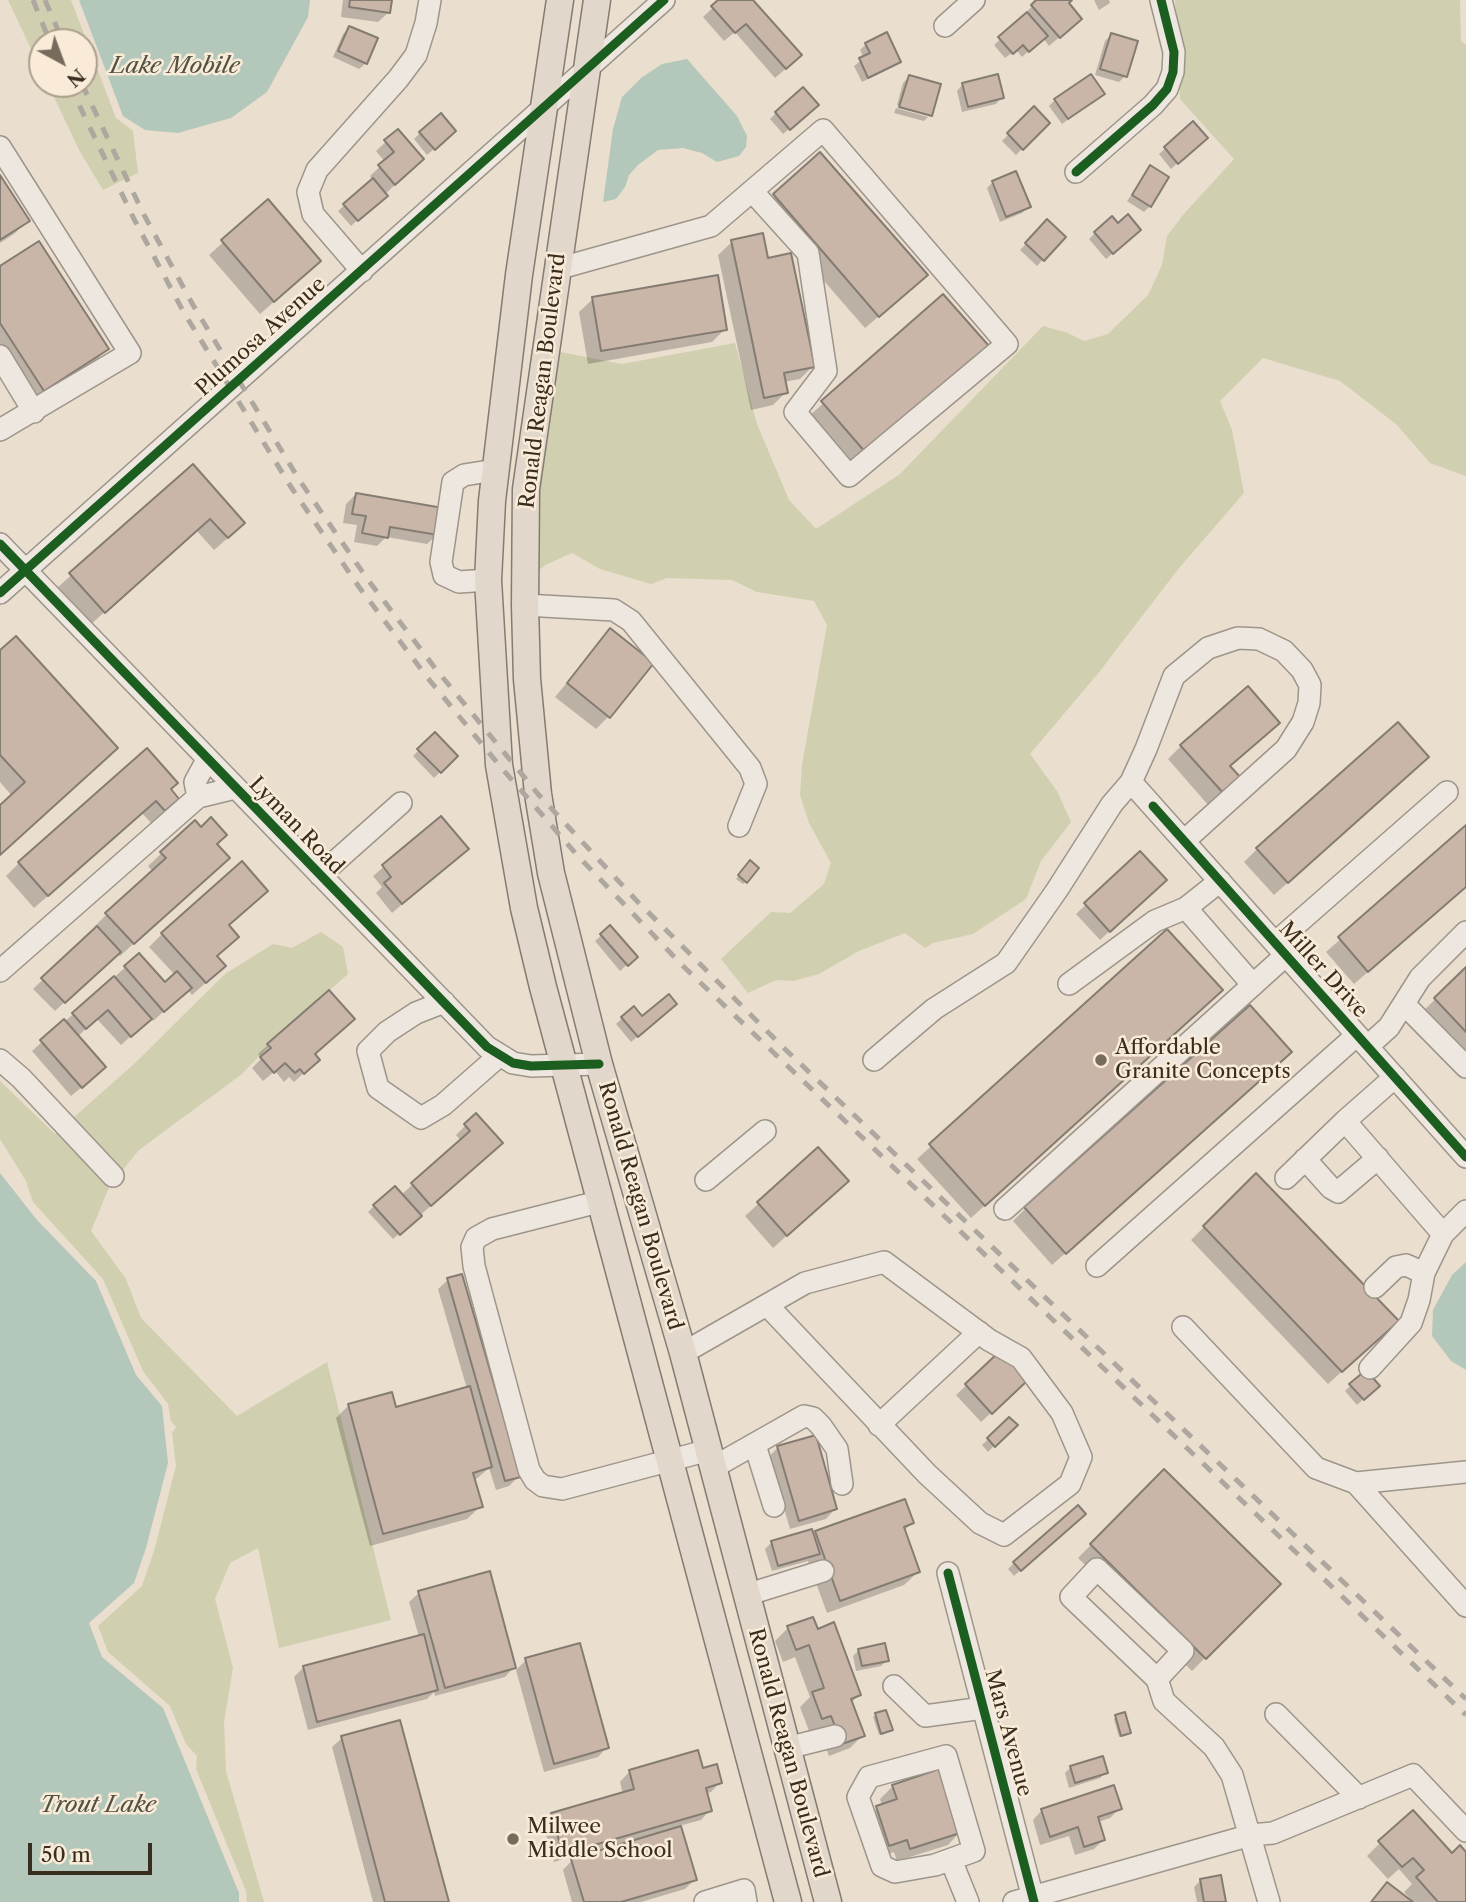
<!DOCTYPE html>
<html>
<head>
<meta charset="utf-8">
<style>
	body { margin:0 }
	#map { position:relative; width:1466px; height:1902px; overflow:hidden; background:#eadece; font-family:"Libre Caslon Text",serif }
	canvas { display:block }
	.north { position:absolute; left:28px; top:28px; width:70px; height:70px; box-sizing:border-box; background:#f9ebd7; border:2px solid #ac9f8d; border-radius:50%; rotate:139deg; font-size:19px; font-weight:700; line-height:28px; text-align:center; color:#382d1f }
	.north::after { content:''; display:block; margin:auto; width:24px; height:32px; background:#766b5c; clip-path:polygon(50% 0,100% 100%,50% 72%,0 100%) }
	.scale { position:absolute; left:28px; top:1843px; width:124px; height:32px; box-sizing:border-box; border:4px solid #382d1f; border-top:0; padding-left:9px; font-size:21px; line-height:24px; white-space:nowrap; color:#382d1f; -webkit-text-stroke:5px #f9ebd7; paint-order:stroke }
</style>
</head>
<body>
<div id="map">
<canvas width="1466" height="1902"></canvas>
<div class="north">N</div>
<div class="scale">50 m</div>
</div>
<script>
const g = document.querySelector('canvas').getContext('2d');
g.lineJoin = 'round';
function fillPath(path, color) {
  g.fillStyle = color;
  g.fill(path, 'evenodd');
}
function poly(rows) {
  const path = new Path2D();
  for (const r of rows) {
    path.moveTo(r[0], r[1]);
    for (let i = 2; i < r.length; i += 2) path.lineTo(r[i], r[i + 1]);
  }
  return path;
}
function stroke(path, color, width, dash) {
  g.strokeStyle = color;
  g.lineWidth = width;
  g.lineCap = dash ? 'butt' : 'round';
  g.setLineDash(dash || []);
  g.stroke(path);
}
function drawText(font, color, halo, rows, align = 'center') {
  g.font = font + ' "Libre Caslon Text",serif';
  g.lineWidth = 5;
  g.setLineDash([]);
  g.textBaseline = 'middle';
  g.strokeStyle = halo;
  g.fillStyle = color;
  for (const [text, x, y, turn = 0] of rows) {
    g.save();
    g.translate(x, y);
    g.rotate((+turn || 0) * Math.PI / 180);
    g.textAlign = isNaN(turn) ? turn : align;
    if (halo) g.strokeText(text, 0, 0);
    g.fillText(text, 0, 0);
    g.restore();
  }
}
const green = poly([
	[8,0,71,0,116,118,133,131,138,173,103,190,79,150,48,84,84,84,84,42,42,42,42,72],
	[1175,0,1460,0,1461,41,1466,45,1466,476,1430,463,1396,424,1340,381,1263,358,1220,401,1232,430,1244,493,1179,568,1100,671,1030,754,1057,791,1071,822,1041,861,1026,899,973,934,933,943,925,948,905,933,859,951,819,974,793,981,776,980,748,993,721,959,771,912,790,913,824,884,831,863,809,823,800,795,802,765,827,625,814,601,757,592,732,580,667,578,651,584,600,569,572,553,545,565,541,569,534,565,535,490,555,351,622,364,735,343,757,424,789,500,816,529,900,474,1043,326,1068,333,1084,341,1108,334,1148,295,1162,265,1167,236,1183,215,1234,159,1180,99],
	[321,932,343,947,348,974,282,1032,242,1074,139,1150,121,1172,72,1119,135,1063,225,974,273,944,292,948],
	[0,1081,55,1134,60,1130,110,1185,91,1231,126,1279,141,1318,237,1416,327,1362,391,1620,279,1648,258,1548,230,1563,215,1599,233,1668,224,1722,226,1771,264,1902,247,1902,246,1891,196,1769,197,1756,186,1744,170,1706,108,1652,98,1626,142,1586,154,1551,176,1466,172,1433,176,1427,171,1421,168,1404,143,1371,103,1279,33,1202,26,1181,0,1139]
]);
const water = poly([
	[79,0,310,0,308,17,267,92,231,118,178,133,145,130,123,116],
	[687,59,737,116,747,136,746,147,739,156,717,162,702,153,683,148,658,150,638,165,629,175,625,187,616,199,603,202,613,129,622,97,641,78,662,64],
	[0,1173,37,1220,96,1281,136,1375,162,1406,168,1463,146,1548,134,1583,89,1623,102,1657,163,1708,239,1893,239,1902,0,1902],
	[1466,1262,1466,1370,1451,1361,1432,1336,1433,1310,1452,1275]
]);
const shadow = poly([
	[343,0,390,0,388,13,378,22,341,17],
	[721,0,751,0,790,65,775,78,735,32,724,41,703,17],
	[1039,0,1071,0,1067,4,1070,28,1049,46,1043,38,1022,57,1016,50,1005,58,994,45,1024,17,1023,15],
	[1094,0,1109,0,1110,3,1099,10],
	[349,28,366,63,359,69,333,57,343,34],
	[1111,35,1125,76,1119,82,1095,75,1105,41],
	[866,44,899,61,893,67,862,82,854,66,864,58,860,50],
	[909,77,930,115,929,116,929,113,897,105,903,83],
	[963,84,1002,97,996,104,962,112,957,91],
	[1102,94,1062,124,1049,106,1055,100],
	[896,108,928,117,924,121,894,113],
	[1034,109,1048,123,1016,155,1002,141],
	[811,111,783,134,770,119,776,113],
	[1193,124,1199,144,1171,169,1159,154],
	[398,131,412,169,351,226,338,211,373,180,370,176,385,162,376,151],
	[420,133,448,137,427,155,414,139],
	[820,155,912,288,865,328,761,209],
	[1151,168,1150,206,1144,212,1127,201],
	[0,178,28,220,14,234,0,243],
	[993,182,1028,207,1022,213,1000,222,987,188],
	[268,202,306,274,260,314,209,255],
	[1047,222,1064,237,1037,266,1020,250],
	[1095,233,1133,236,1106,259,1089,239],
	[732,242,767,260,813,366,800,379,784,382,786,392,773,405,751,410,718,255],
	[0,269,107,349,94,362,31,403,0,356],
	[943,297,986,346,852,465,809,416],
	[593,299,725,329,712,342,588,364,579,312],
	[193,466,230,536,214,550,196,530,90,625,57,588],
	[356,494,437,535,427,544,386,537,377,546,354,542,357,525,343,523,346,504],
	[611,630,609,716,596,729,555,697],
	[0,653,115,748,0,854,0,807,12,796,0,782],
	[435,734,456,756,434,778,413,756],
	[1181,746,1229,767,1239,779,1209,806,1168,759],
	[1413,770,1274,895,1244,862,1257,849],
	[169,790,177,799,164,812,151,823,142,813,34,908,6,876,19,863],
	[441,818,457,858,392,913,376,893,382,887,373,876],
	[195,822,215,844,214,871,120,956,117,953,55,1011,33,989,96,929,94,927,107,914,153,872,148,866],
	[1466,828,1466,887,1354,984,1326,952],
	[1140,854,1155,889,1100,940,1076,914],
	[750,863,757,868,743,884,736,879],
	[227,926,210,979,192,995,188,990,153,1021,151,1018,121,1045,97,1019,77,1037,94,1077,71,1096,32,1051,139,955,164,984,175,975,149,947,162,934],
	[610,928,635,957,620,971,595,941],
	[1167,931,1208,1003,971,1218,917,1159],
	[1466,970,1466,1059,1422,1012],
	[633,1008,642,1018,669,1010,631,1042,616,1024],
	[268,1045,313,1055,308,1069,294,1082,289,1077,284,1082,275,1071,263,1081,252,1068,262,1058,258,1054],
	[1276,1065,1052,1265,1013,1221,1026,1208],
	[466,1125,491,1153,393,1239,368,1212,374,1206,401,1195,461,1141,456,1135],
	[818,1149,833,1194,773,1248,745,1216],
	[1256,1175,1383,1334,1328,1384,1191,1240],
	[448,1280,519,1476,509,1486,496,1490,489,1468,474,1481,481,1506,467,1519,370,1546,336,1418,349,1405,395,1409,467,1389,438,1289],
	[1000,1353,1016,1390,981,1422,956,1395],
	[1351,1385,1377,1386,1357,1405,1345,1391],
	[1009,1419,1015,1425,988,1452,982,1445],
	[778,1447,835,1509,826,1519,790,1529,769,1457],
	[1164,1471,1278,1584,1192,1671,1078,1558],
	[1078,1520,1014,1576,1008,1569,1014,1563],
	[912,1523,903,1532,918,1572,904,1585,827,1613,808,1561,772,1571,765,1549,771,1543,811,1531,813,1536,816,1532],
	[419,1593,514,1667,505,1677,435,1696,434,1692,427,1699,308,1730,294,1677,304,1667,419,1637,409,1602],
	[788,1628,817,1631,859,1695,851,1703,863,1735,850,1748,829,1756,818,1728,809,1731,800,1707,810,1697,795,1657,783,1662,775,1641],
	[859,1650,887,1660,881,1666,856,1671,853,1656],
	[526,1660,607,1747,598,1757,544,1772,516,1670],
	[876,1715,891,1730,888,1732,879,1735,873,1717],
	[1116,1717,1129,1732,1127,1735,1119,1737,1114,1719],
	[342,1738,447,1902,373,1902,332,1747],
	[697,1753,702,1770,720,1782,711,1792,706,1793,710,1810,701,1820,679,1826,695,1879,685,1889,641,1902,572,1902,563,1870,577,1855,554,1862,543,1824,552,1814,623,1794,620,1782,629,1772],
	[1071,1767,1106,1772,1100,1778,1069,1788,1065,1773],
	[893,1786,961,1831,948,1845,897,1861,894,1852,876,1858,864,1821,877,1808,882,1806,880,1799],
	[1120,1808,1110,1818,1098,1822,1103,1840,1094,1849,1075,1855,1069,1836,1040,1845,1033,1820,1042,1810],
	[1380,1843,1451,1855,1466,1855,1466,1902,1413,1902,1404,1892,1412,1884,1399,1869,1388,1879,1367,1856],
	[1200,1881,1223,1902,1197,1902,1194,1887]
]);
const building = poly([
	[350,0,392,0,390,13,349,7,350,0],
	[718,0,753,0,802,55,786,69,746,24,735,33,711,6,718,0],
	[1036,0,1072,0,1069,3,1082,19,1060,38,1031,5,1036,0],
	[1027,12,1048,36,1029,52,1023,45,1013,54,998,37,1027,12],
	[349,26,378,38,367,64,338,51,349,26],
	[887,32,901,62,868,78,859,58,870,53,865,43,887,32],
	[1111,33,1138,41,1127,77,1100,69,1111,33],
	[998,74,1004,98,968,107,962,83,998,74],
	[1091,74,1105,94,1068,119,1054,99,1091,74],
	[909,75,941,84,932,116,899,107,909,75],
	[803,87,819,105,790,130,775,112,803,87],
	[1034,106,1050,123,1023,150,1007,133,1034,106],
	[441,113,456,131,435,150,419,132,441,113],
	[1193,121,1208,138,1178,164,1164,147,1193,121],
	[398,129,424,159,395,185,378,165,394,152,384,140,398,129],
	[820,152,928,275,879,317,773,194,820,152],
	[1150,165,1169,177,1151,207,1132,195,1150,165],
	[1016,171,1031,207,1006,217,992,181,1016,171],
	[0,175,30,221,0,240,0,175],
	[373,178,388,196,358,221,343,204,373,178],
	[268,199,321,261,274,302,221,240,268,199],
	[1128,214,1141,230,1113,254,1094,232,1112,216,1118,223,1128,214],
	[1047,219,1066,237,1044,261,1025,243,1047,219],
	[763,233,768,258,791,253,815,367,784,373,788,393,764,398,731,240,763,233],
	[39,241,109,349,44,391,0,323,0,266,39,241],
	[718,275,727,330,601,351,592,297,718,275],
	[943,294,989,346,866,453,821,401,943,294],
	[193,464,245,523,228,538,210,519,105,613,69,573,193,464],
	[356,493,443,508,438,535,390,527,388,538,362,533,366,516,352,514,356,493],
	[610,628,654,663,610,718,567,683,610,628],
	[16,636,118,748,0,855,0,805,25,782,0,755,0,650,16,636],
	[1248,686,1280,723,1230,766,1242,779,1224,794,1180,745,1248,686],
	[1398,722,1429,757,1288,883,1256,848,1398,722],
	[435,732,458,756,441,773,417,749,435,732],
	[147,748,178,783,171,789,179,799,165,811,156,801,48,896,18,862,147,748],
	[441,816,469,849,402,904,384,883,391,877,382,865,441,816],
	[211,817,227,835,217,844,230,858,134,944,105,913,166,858,160,852,195,820,201,827,211,817],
	[1466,825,1466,887,1368,972,1338,937,1466,825],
	[1140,851,1167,880,1110,932,1084,903,1140,851],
	[750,860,759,868,747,883,738,875,750,860],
	[242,861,268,891,229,925,239,937,217,956,226,966,206,983,161,933,242,861],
	[610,925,638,957,628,966,600,934,610,925],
	[97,926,121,952,65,1003,41,978,97,926],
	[1167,929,1223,990,985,1206,929,1144,1167,929],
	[139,953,165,982,177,971,192,988,164,1012,124,966,139,953],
	[1466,967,1466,1032,1434,998,1466,967],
	[114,976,152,1019,131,1037,108,1010,86,1029,72,1013,114,976],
	[329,990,355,1019,315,1054,320,1060,304,1074,300,1069,295,1073,285,1063,274,1073,260,1057,271,1048,267,1044,329,990],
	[669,994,677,1004,638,1037,621,1017,634,1006,642,1016,669,994],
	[1250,1005,1292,1052,1066,1254,1024,1207,1250,1005],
	[64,1019,106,1067,82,1088,40,1040,64,1019],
	[476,1113,503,1143,431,1206,411,1183,470,1131,464,1124,476,1113],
	[818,1147,849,1181,787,1236,757,1202,818,1147],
	[1256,1173,1399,1321,1342,1372,1203,1226,1256,1173],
	[395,1186,422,1216,400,1235,373,1205,395,1186],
	[462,1274,521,1477,505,1481,447,1278,462,1274],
	[1000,1351,1028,1380,992,1414,965,1384,1000,1351],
	[1366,1370,1380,1386,1364,1400,1349,1384,1366,1370],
	[470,1386,492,1467,473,1473,483,1507,383,1534,348,1404,392,1392,396,1407,470,1386],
	[1009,1417,1018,1425,995,1447,987,1438,1009,1417],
	[816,1435,837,1509,799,1521,777,1446,816,1435],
	[1164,1469,1281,1584,1206,1659,1090,1544,1164,1469],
	[905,1499,914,1523,904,1527,920,1572,840,1601,815,1531,905,1499],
	[1078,1505,1086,1514,1021,1571,1013,1562,1078,1505],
	[812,1529,820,1554,778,1566,771,1541,812,1529],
	[490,1571,516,1668,445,1688,418,1591,490,1571],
	[813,1617,818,1629,834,1622,861,1695,851,1699,865,1736,842,1744,831,1716,822,1719,812,1692,824,1688,809,1645,796,1650,787,1626,813,1617],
	[424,1634,438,1690,317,1722,303,1666,424,1634],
	[580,1643,609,1748,554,1764,525,1658,580,1643],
	[885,1643,889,1661,862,1666,858,1649,885,1643],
	[886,1710,893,1730,881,1734,875,1713,886,1710],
	[1125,1712,1131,1733,1121,1736,1115,1715,1125,1712],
	[400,1720,449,1902,385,1902,341,1736,400,1720],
	[698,1750,703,1768,717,1764,722,1783,706,1788,712,1811,563,1854,551,1813,634,1789,629,1770,698,1750],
	[1103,1756,1108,1773,1075,1783,1070,1766,1103,1756],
	[942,1768,963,1832,910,1849,907,1840,889,1846,876,1806,897,1799,892,1785,942,1768],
	[1114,1785,1122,1809,1098,1817,1105,1840,1084,1847,1078,1827,1050,1837,1041,1809,1114,1785],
	[1413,1810,1452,1853,1460,1845,1466,1852,1466,1902,1438,1902,1416,1877,1424,1870,1413,1858,1402,1867,1378,1841,1413,1810],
	[681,1826,697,1880,621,1902,584,1902,571,1859,681,1826],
	[1221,1875,1226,1902,1204,1902,1200,1879,1221,1875],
	[1387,1882,1413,1902,1371,1902,1387,1882]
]);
const minor = poly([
	[945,26,974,0],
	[0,147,130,353,0,430],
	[1076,172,1153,105,1167,89,1173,72,1174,52,1161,0],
	[557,269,711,226,823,130,1007,344,849,476,795,412,826,371,808,253,752,191],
	[362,271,313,214,308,192,317,170,398,79,416,55,426,23,430,0],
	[0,356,34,412],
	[0,544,487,1047,513,1063,531,1066,599,1064],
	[488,580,459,582,444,575,441,562,453,482,464,475,495,470],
	[0,593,664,0],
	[525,605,614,610,631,621,750,768,756,784,739,826],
	[198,797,195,782,207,760],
	[1184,841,1286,749,1303,722,1309,703,1310,685,1302,670,1284,651,1259,639,1238,638,1208,648,1174,676,1146,749,1131,782,1466,1157],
	[320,875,401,803],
	[1220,881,1186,908,1253,985],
	[1275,943,1447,792],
	[0,971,198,797,235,788],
	[1069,984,1155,921,1186,908],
	[444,1002,416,1013,387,1032,368,1051,378,1088,421,1118,443,1105,500,1055],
	[1404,1004,1466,1067],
	[1368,1046,1389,1027,1420,978,1466,932],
	[0,1060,21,1078,113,1176],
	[874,1060,934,1009,1006,963,1057,890,1112,804,1131,782],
	[1395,1077,1345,1121,1443,1234,1466,1211],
	[1305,1159,1331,1188,1338,1192,1378,1158],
	[1286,1178,1345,1121],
	[706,1180,765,1131],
	[602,1201,492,1229,476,1238,472,1247,474,1266,529,1470,535,1480,543,1486,562,1489,709,1450],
	[1005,1209,1286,955],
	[1097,1266,1357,1035],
	[1375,1287,1396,1267,1406,1265,1424,1273],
	[1183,1327,1316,1468,1356,1483],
	[683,1353,805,1283,884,1262,989,1340,1021,1358,1062,1413,1081,1457,1070,1484,1004,1535,980,1523,927,1474,767,1305],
	[1370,1368,1411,1323,1419,1300,1424,1273,1443,1234],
	[879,1425,979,1332],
	[755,1445,774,1506],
	[714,1467,804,1416,813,1418,821,1426,837,1449,842,1484],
	[1466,1472,1356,1483,1466,1606],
	[948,1573,1034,1902],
	[746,1595,823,1571],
	[1157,1679,1183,1651,1097,1569,1071,1597,1157,1679,1164,1701,1214,1747,1232,1775,1269,1902],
	[894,1686,925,1716,983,1708],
	[1276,1714,1359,1798],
	[787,1748,835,1736],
	[946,1756,974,1851,935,1865,895,1872,882,1866,858,1797,869,1777,946,1756],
	[951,1860,968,1902],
	[705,1902,744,1890,746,1902],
	[1014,1902,1251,1835,1273,1833,1413,1775,1466,1831]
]);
const major = poly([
	[560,0,519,275,492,501,488,580,499,765,524,908,543,987,788,1902],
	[597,0,526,489,525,605,527,679,538,794,551,873,599,1064,683,1353,828,1902]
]);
const rail = poly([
	[33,0,50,42],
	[45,0,63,42],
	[69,84,134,219,183,311,291,487,359,587,427,677,499,765,577,855,683,966,1466,1715],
	[82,84,143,213,193,305,300,481,368,580,435,668,538,794,636,900,787,1051,1466,1699]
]);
const cycleway = poly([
	[1076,172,1153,105,1167,89,1173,72,1174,52,1161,0],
	[0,544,487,1047,513,1063,531,1066,599,1064],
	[0,593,664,0],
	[1153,806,1466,1157],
	[948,1573,1034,1902]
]);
const markers = [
	[1101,1060,7,"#766b5c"],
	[513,1839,7,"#766b5c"]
];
const streetNames = [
	["Plumosa Avenue",261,337,-42],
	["Ronald Reagan Boulevard",543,381,-83],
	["Lyman Road",296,826,46],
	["Miller Drive",1323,970,48],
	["Ronald Reagan Boulevard",640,1206,74],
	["Mars Avenue",1008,1733,75],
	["Ronald Reagan Boulevard",788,1753,75]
];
const poiNames = [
	["Affordable",1115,1048],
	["Granite Concepts",1115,1072],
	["Milwee",527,1827],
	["Middle School",527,1851]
];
const waterNames = [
	["Lake Mobile",175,66],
	["Trout Lake",98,1805]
];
fillPath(green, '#d0cfaf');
fillPath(water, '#b4c7bb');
fillPath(shadow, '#0003');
fillPath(building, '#cab6a9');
stroke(building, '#847c72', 2);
stroke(minor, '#9d958a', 24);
stroke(major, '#847c72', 29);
stroke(minor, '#ede7df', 21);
stroke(major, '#e1d7ca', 26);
stroke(rail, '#ada79f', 5, [12, 12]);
stroke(cycleway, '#1b5e20', 9);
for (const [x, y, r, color] of markers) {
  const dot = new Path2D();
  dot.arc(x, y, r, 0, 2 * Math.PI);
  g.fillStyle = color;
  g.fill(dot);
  stroke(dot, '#f9ebd7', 2.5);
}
drawText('21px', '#382d1f', '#f9ebd7', streetNames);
drawText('21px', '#382d1f', '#f9ebd7', poiNames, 'left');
drawText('italic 23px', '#515144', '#f9ebd7', waterNames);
</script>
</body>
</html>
